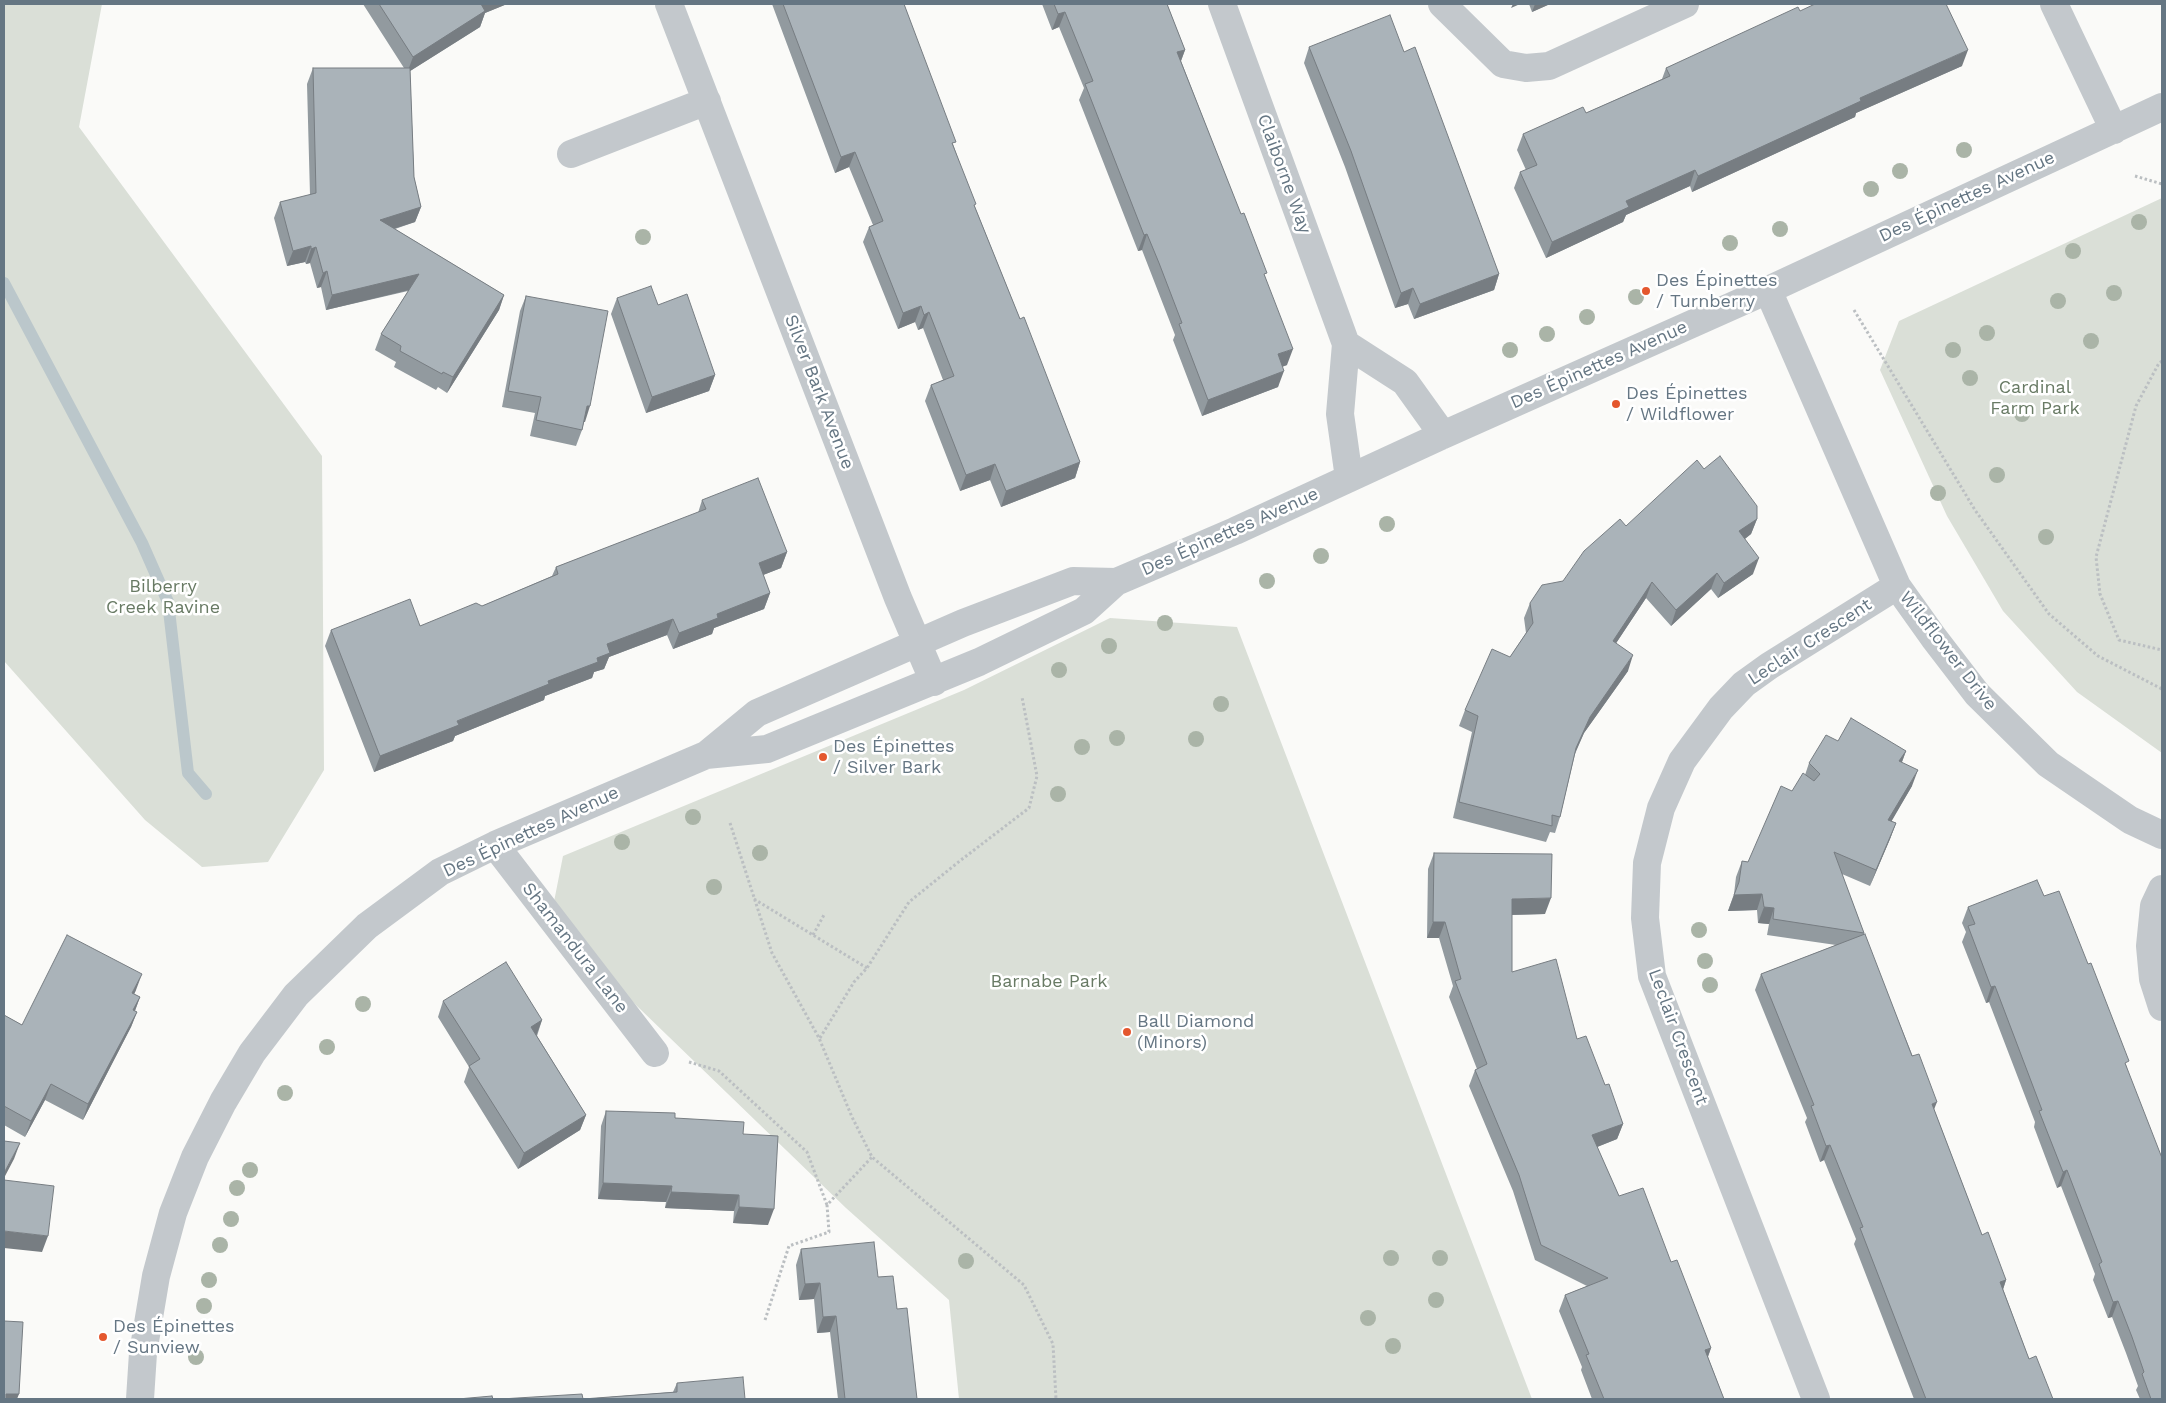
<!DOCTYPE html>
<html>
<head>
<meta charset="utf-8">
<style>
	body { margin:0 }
	#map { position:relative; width:2166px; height:1403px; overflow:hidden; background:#fafaf8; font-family:"Work Sans",sans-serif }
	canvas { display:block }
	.frame { position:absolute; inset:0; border:5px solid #657683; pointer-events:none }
</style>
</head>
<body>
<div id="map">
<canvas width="2166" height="1403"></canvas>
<div class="frame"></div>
</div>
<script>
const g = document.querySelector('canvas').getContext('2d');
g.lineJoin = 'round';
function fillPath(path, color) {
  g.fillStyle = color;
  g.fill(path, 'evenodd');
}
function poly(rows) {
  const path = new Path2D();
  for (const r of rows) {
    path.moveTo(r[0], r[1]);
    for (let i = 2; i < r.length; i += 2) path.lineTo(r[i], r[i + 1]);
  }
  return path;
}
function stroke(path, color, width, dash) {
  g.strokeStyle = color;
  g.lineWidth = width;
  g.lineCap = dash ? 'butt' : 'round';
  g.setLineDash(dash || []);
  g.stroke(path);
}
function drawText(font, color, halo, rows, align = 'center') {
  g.font = font + ' "Work Sans",sans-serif';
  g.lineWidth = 5;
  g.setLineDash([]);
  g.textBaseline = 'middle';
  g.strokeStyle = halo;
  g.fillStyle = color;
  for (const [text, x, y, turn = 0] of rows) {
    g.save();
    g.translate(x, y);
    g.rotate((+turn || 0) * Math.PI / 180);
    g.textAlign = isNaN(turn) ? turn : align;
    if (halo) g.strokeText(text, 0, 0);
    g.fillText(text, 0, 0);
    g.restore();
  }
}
const green = poly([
	[4,4,102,4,79,127,322,456,324,770,268,862,202,867,145,820,4,661],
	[2162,198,2162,753,2077,692,2003,611,1947,516,1880,370,1899,321],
	[1110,618,1237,627,1532,1399,959,1399,949,1300,846,1208,550,922,563,856,964,690]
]);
const stream = poly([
	[4,283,142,543,168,602,188,773,206,794]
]);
const path = poly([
	[2135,176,2162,184],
	[1854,310,1975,510,2049,614,2098,656,2162,689],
	[2162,361,2159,363,2136,406,2096,557,2100,594,2119,640,2162,650],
	[730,823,772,953,819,1038,852,1117,872,1157,1024,1285,1053,1344,1056,1399],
	[754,899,867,968],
	[813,935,825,913],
	[820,1038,854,982,867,968,909,902,961,860,1029,808,1037,776,1022,697],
	[689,1062,719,1071,807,1152,827,1205],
	[765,1320,789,1246,829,1232,827,1205,872,1157]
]);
const minor = poly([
	[669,4,898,598,934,682],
	[1222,4,1346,344,1340,414,1349,478],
	[1442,4,1503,64,1526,68,1549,66,1685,4],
	[2054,4,2114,130],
	[571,154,707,101],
	[1768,290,1897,586,1934,638,1977,694,2048,764,2130,820,2162,835],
	[1346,344,1405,382,1443,435],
	[706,755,767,749,979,662,1084,611,1116,582,1235,531,1443,435,1768,290,2162,107],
	[495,845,655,1053],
	[2162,889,2154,906,2150,946,2153,979,2162,1007],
	[140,1399,143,1353,156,1276,173,1213,195,1157,223,1102,252,1053,296,995,367,926,440,872,495,845,706,755,757,713,963,623,1073,581,1116,582],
	[1816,1399,1652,976,1645,918,1647,863,1661,808,1682,761,1721,708,1744,684,1769,666,1897,586]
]);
const trees = [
	[1964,150],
	[1900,171],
	[1871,189],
	[2139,222],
	[1780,229],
	[643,237],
	[1730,243],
	[2073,251],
	[2114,293],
	[1636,297],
	[2058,301],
	[1587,317],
	[1987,333],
	[1547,334],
	[2091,341],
	[1510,350],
	[1953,350],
	[1970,378],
	[2022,414],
	[1997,475],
	[1938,493],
	[1387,524],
	[2046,537],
	[1321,556],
	[1267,581],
	[1165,623],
	[1109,646],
	[1059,670],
	[1221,704],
	[1117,738],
	[1196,739],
	[1082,747],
	[1058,794],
	[693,817],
	[622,842],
	[760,853],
	[714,887],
	[1699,930],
	[1705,961],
	[1710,985],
	[363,1004],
	[327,1047],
	[285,1093],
	[250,1170],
	[237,1188],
	[231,1219],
	[220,1245],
	[1391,1258],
	[1440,1258],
	[966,1261],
	[209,1280],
	[1436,1300],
	[204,1306],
	[1368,1318],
	[1393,1346],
	[196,1357]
];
const wall = poly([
	[363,4,507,4,485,13,480,27,410,71,414,177,421,207,415,222,395,229,504,295,499,310,447,393,438,387,436,390,394,367,396,362,375,350,381,334,408,291,326,310,321,287,317,288,310,263,306,264,305,262,287,266,274,218,280,202,310,195,307,84,313,68,404,68],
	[772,4,904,4,975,207,1020,319,1080,462,1075,478,1001,507,990,480,960,491,925,401,931,385,943,380,923,328,918,330,915,322,898,329,863,242,869,227,873,225,849,167,835,173],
	[1042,4,1167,4,1185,50,1181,61,1265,277,1287,365,1282,367,1278,387,1202,416,1173,340,1175,335,1142,250,1138,251,1079,100,1084,88,1059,27,1052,30],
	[1529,4,1550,4,1532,12],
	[1800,11,1962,66,1856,113,1855,117,1692,192,1690,186,1626,215,1623,222,1546,258,1514,188,1520,172,1526,170,1517,150,1523,134,1586,113,1662,79,1666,68],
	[1309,47,1404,52,1499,274,1494,290,1414,319,1408,304,1395,308,1345,167,1304,63],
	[526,296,585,422,584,422,582,430,576,446,530,436,535,413,502,407,520,311],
	[617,298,658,305,715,375,709,391,646,413,611,314],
	[1704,469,1757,519,1751,534,1745,539,1753,574,1718,598,1711,589,1671,626,1646,598,1616,643,1628,671,1584,733,1575,754,1560,817,1555,833,1550,832,1546,842,1453,818,1472,732,1459,726,1465,710,1510,657,1526,633,1524,618,1530,603,1563,581,1626,526],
	[702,500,787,552,781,568,763,575,770,593,764,609,714,628,712,634,673,649,667,635,609,657,604,669,594,672,592,678,545,696,544,700,455,736,453,741,374,772,325,646,331,630,420,626,482,606,552,576,556,567,698,513],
	[1838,741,1906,751,1902,762,1912,786,1891,821,1896,823,1890,839,1870,886,1842,874,1864,933,1864,935,1934,1109,1982,1235,2006,1280,2003,1289,2029,1359,2053,1399,1914,1399,1854,1244,1856,1239,1824,1160,1820,1162,1805,1122,1807,1118,1755,990,1761,974,1836,945,1767,935,1769,924,1758,923,1757,910,1728,911,1734,894,1736,877,1742,861,1748,862,1792,791,1805,775,1809,763],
	[1434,853,1545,914,1512,915,1512,972,1577,1039,1605,1085,1623,1124,1617,1139,1597,1147,1619,1196,1671,1262,1711,1348,1708,1357,1724,1399,1592,1399,1581,1370,1582,1367,1559,1311,1565,1295,1587,1286,1535,1260,1513,1191,1469,1086,1475,1070,1477,1069,1449,997,1453,986,1439,938,1427,938,1428,869],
	[2044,896,2127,1067,2162,1399,2140,1399,2136,1390,2138,1386,2126,1353,2112,1317,2108,1318,2093,1280,2095,1274,2061,1186,2057,1188,2034,1127,2035,1122,1989,1002,1986,1003,1962,942,1966,932,1962,923,1968,907],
	[136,990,134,994,140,997,135,1011,137,1012,131,1027,83,1120,45,1100,25,1137,4,1125,4,1015,22,1025],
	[443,1001,542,1020,537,1036,586,1115,580,1130,518,1169,464,1082,469,1067,438,1017],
	[606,1111,675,1118,743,1134,768,1225,733,1223,734,1211,665,1208,666,1202,598,1199,601,1126],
	[801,1249,878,1277,897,1309,917,1399,838,1399,830,1332,817,1333,814,1299,799,1300,796,1265],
	[677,1383,745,1399,583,1399,673,1392]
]);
const shadedWall = poly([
	[479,4,507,4,485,13,480,27,407,73,413,57],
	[1513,4,1520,4,1511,8],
	[1535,4,1550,4,1532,12],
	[1065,12,1059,27,1052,30,1058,14],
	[1185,50,1179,66,1177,52],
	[1968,50,1962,66,1856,113,1855,117,1692,192,1698,176,1860,98],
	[855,152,849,167,835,173,841,157],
	[1695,170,1690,186,1626,215,1623,222,1546,258,1552,242,1626,201],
	[421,207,415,222,374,235,380,220],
	[1147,234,1142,250,1138,251,1144,235],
	[311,246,305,262,287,266,293,251],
	[316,247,310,263,306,264,311,249],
	[327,271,321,287,317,288,323,273],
	[419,274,413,289,326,310,332,295],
	[1499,274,1494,290,1414,319,1420,304],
	[1413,288,1408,304,1395,308,1401,293],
	[504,295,499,310,447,393,453,377],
	[921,306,915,322,898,329,903,313],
	[929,312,923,328,918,330,924,315],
	[1293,349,1287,365,1272,370,1278,354],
	[1284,371,1278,387,1202,416,1208,400],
	[715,375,709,391,646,413,652,397],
	[587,406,590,406,585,422,581,422],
	[1080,462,1075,478,1001,507,1006,491],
	[995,464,990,480,960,491,966,475],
	[1757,519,1751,534,1734,547,1739,531],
	[787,552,781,568,753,579,759,563],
	[1759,558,1753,574,1718,598,1724,583],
	[1717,573,1711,589,1671,626,1676,610],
	[1652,582,1646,598,1607,657,1613,641],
	[770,593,764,609,714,628,712,634,673,649,679,633,717,614],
	[673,619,667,635,609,657,604,669,594,672,592,678,545,696,544,700,455,736,453,741,374,772,380,756,548,681,597,658,607,644],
	[1633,655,1628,671,1584,733,1570,764,1576,748,1590,717],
	[1906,751,1900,767,1899,761],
	[1918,770,1912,786,1883,836,1888,820],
	[1896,823,1890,839,1870,886,1876,870],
	[1762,894,1757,910,1728,911,1734,895],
	[1551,898,1545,914,1506,915,1512,899],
	[1764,907,1774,908,1769,924,1758,923],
	[1433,922,1445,922,1439,938,1427,938],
	[142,974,136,990,127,1009,132,993],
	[1995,986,1989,1002,1986,1003,1991,987],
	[140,997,134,1013,133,1010],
	[137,1012,131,1027,83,1120,88,1104],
	[542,1020,536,1036,531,1027],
	[51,1084,45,1100,25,1137,31,1121],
	[1937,1102,1931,1117,1932,1104],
	[586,1115,580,1130,518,1169,524,1153],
	[1623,1124,1617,1139,1587,1151,1592,1135],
	[20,1143,14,1159,4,1178,4,1173],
	[1830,1145,1824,1160,1820,1162,1826,1146],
	[2067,1170,2061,1186,2057,1188,2063,1172],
	[603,1183,672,1186,666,1202,598,1199],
	[671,1192,739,1195,734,1211,665,1208],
	[739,1207,774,1209,768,1225,733,1223],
	[4,1231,48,1236,42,1252,4,1248],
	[2006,1280,2001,1296,2000,1282],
	[820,1283,814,1299,799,1300,805,1284],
	[2118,1301,2112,1317,2108,1318,2113,1302],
	[836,1316,830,1332,817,1333,823,1317],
	[1711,1348,1705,1364,1705,1350],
	[6,1394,19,1394,17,1399,4,1399]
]);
const building = poly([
	[379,4,481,4,485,11,413,57,379,4],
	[783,4,904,4,956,142,952,143,976,204,974,205,1020,319,1024,317,1080,462,1006,491,995,464,966,475,931,385,954,376,929,312,924,315,921,306,903,313,869,227,883,221,855,152,841,157,783,4],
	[1054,4,1167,4,1185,50,1177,52,1241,214,1244,213,1267,273,1264,274,1293,349,1278,354,1284,371,1208,400,1179,324,1182,323,1159,263,1147,234,1144,235,1085,84,1093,81,1065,12,1058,14,1054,4],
	[1815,4,1946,4,1968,50,1860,98,1861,101,1698,176,1695,170,1626,201,1629,207,1552,242,1520,172,1537,165,1523,134,1583,107,1586,113,1670,76,1666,68,1798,7,1800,11,1815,4],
	[1390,15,1404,52,1415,47,1499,274,1420,304,1413,288,1401,293,1351,151,1309,47,1390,15],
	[313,68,410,68,414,177,421,207,380,220,504,295,453,377,443,372,442,374,400,351,401,346,381,334,419,274,332,295,327,271,323,273,316,247,311,249,311,246,293,251,280,202,316,193,313,68],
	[651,286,658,305,687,294,715,375,652,397,617,298,651,286],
	[526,296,608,311,590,406,587,406,582,430,536,420,541,397,508,391,526,296],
	[1720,456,1757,506,1757,519,1739,531,1759,558,1724,583,1717,573,1676,610,1652,582,1613,641,1633,655,1590,717,1576,748,1560,817,1552,815,1552,826,1459,802,1478,716,1465,710,1492,649,1510,657,1533,623,1530,603,1542,585,1563,581,1584,551,1620,519,1626,526,1697,460,1704,469,1720,456],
	[758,478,787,552,759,563,770,593,717,614,718,618,679,633,673,619,607,644,610,653,597,658,598,662,548,681,549,684,457,721,459,725,380,756,331,630,410,599,420,626,476,603,482,606,558,574,556,567,706,509,702,500,758,478],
	[1851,718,1906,751,1899,761,1918,770,1888,820,1896,823,1876,870,1834,852,1864,933,1773,919,1774,908,1764,907,1762,894,1734,895,1739,882,1742,861,1748,862,1781,786,1792,791,1803,773,1814,781,1820,774,1809,763,1826,735,1838,741,1851,718],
	[1434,853,1552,854,1551,898,1512,899,1512,972,1556,959,1577,1039,1586,1036,1605,1085,1609,1084,1623,1124,1592,1135,1619,1196,1643,1188,1671,1262,1677,1260,1711,1348,1705,1350,1724,1399,1604,1399,1586,1355,1589,1354,1565,1295,1608,1278,1541,1245,1519,1175,1475,1070,1487,1064,1455,981,1461,979,1445,922,1433,922,1434,853],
	[2037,880,2044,896,2059,891,2088,964,2091,963,2129,1061,2125,1063,2162,1158,2162,1399,2151,1399,2142,1374,2144,1372,2132,1337,2118,1301,2113,1302,2099,1264,2102,1262,2067,1170,2063,1172,2039,1111,2042,1110,1995,986,1991,987,1968,926,1975,924,1968,907,2037,880],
	[1865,934,1912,1056,1919,1054,1937,1102,1932,1104,1982,1235,1988,1232,2006,1280,2000,1282,2029,1359,2036,1356,2053,1399,1926,1399,1860,1228,1863,1227,1830,1145,1826,1146,1811,1106,1814,1105,1761,974,1865,934],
	[67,935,142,974,132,993,140,997,133,1010,137,1012,88,1104,51,1084,31,1121,4,1106,4,1015,22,1025,67,935],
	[506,962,542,1020,531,1027,586,1115,524,1153,469,1066,480,1059,443,1001,506,962],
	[606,1111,675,1113,675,1118,744,1122,743,1134,778,1136,774,1209,739,1207,739,1195,671,1192,672,1186,603,1183,606,1111],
	[4,1141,20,1143,4,1173,4,1141],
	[4,1180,54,1186,48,1236,4,1231,4,1180],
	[874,1242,878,1277,893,1276,897,1309,907,1308,917,1399,845,1399,836,1316,823,1317,820,1283,805,1284,801,1249,874,1242],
	[4,1321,23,1322,19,1394,6,1394,6,1399,4,1399,4,1321],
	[743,1377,745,1399,501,1399,582,1394,583,1399,677,1392,677,1383,743,1377],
	[492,1396,493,1399,458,1399,492,1396]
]);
const markers = [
	[1646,291,5,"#e4572e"],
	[1616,404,5,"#e4572e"],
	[823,757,5,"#e4572e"],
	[1127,1032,5,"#e4572e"],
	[103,1337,5,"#e4572e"]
];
const streetNames = [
	["Claiborne Way",1284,174,70],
	["Des Épinettes Avenue",1967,197,-25],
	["Des Épinettes Avenue",1599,365,-24],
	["Silver Bark Avenue",819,392,69],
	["Des Épinettes Avenue",1230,532,-24],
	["Leclair Crescent",1810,642,-33],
	["Wildflower Drive",1948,651,52],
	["Des Épinettes Avenue",531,832,-25],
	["Shamandura Lane",575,948,52],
	["Leclair Crescent",1678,1037,70]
];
const poiNames = [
	["Des Épinettes",1656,281],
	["/ Turnberry",1656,302],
	["Des Épinettes",1626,394],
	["/ Wildflower",1626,415],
	["Des Épinettes",833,747],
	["/ Silver Bark",833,768],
	["Ball Diamond",1137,1022],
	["(Minors)",1137,1043],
	["Des Épinettes",113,1327],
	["/ Sunview",113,1348]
];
const parkNames = [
	["Cardinal",2035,388],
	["Farm Park",2035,409],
	["Bilberry",163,587],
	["Creek Ravine",163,608],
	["Barnabe Park",1049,982]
];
fillPath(green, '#dadfd7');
stroke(stream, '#bbc7cb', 12);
stroke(path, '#bbbfc2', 3, [2.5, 2.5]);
stroke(minor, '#c3c8cc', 28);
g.fillStyle = '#aab4a7';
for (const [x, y] of trees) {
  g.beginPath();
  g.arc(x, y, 8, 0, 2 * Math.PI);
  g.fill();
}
fillPath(wall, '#929a9f');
fillPath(shadedWall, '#777d82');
fillPath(building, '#aab3b9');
stroke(building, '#777d82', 1);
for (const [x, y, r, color] of markers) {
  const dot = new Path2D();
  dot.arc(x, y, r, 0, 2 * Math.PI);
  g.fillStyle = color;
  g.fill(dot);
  stroke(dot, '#fff', 2);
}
drawText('18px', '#657683', '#fff', streetNames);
drawText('18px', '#657683', '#fff', poiNames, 'left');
drawText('18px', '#687a64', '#fff', parkNames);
</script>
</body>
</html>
